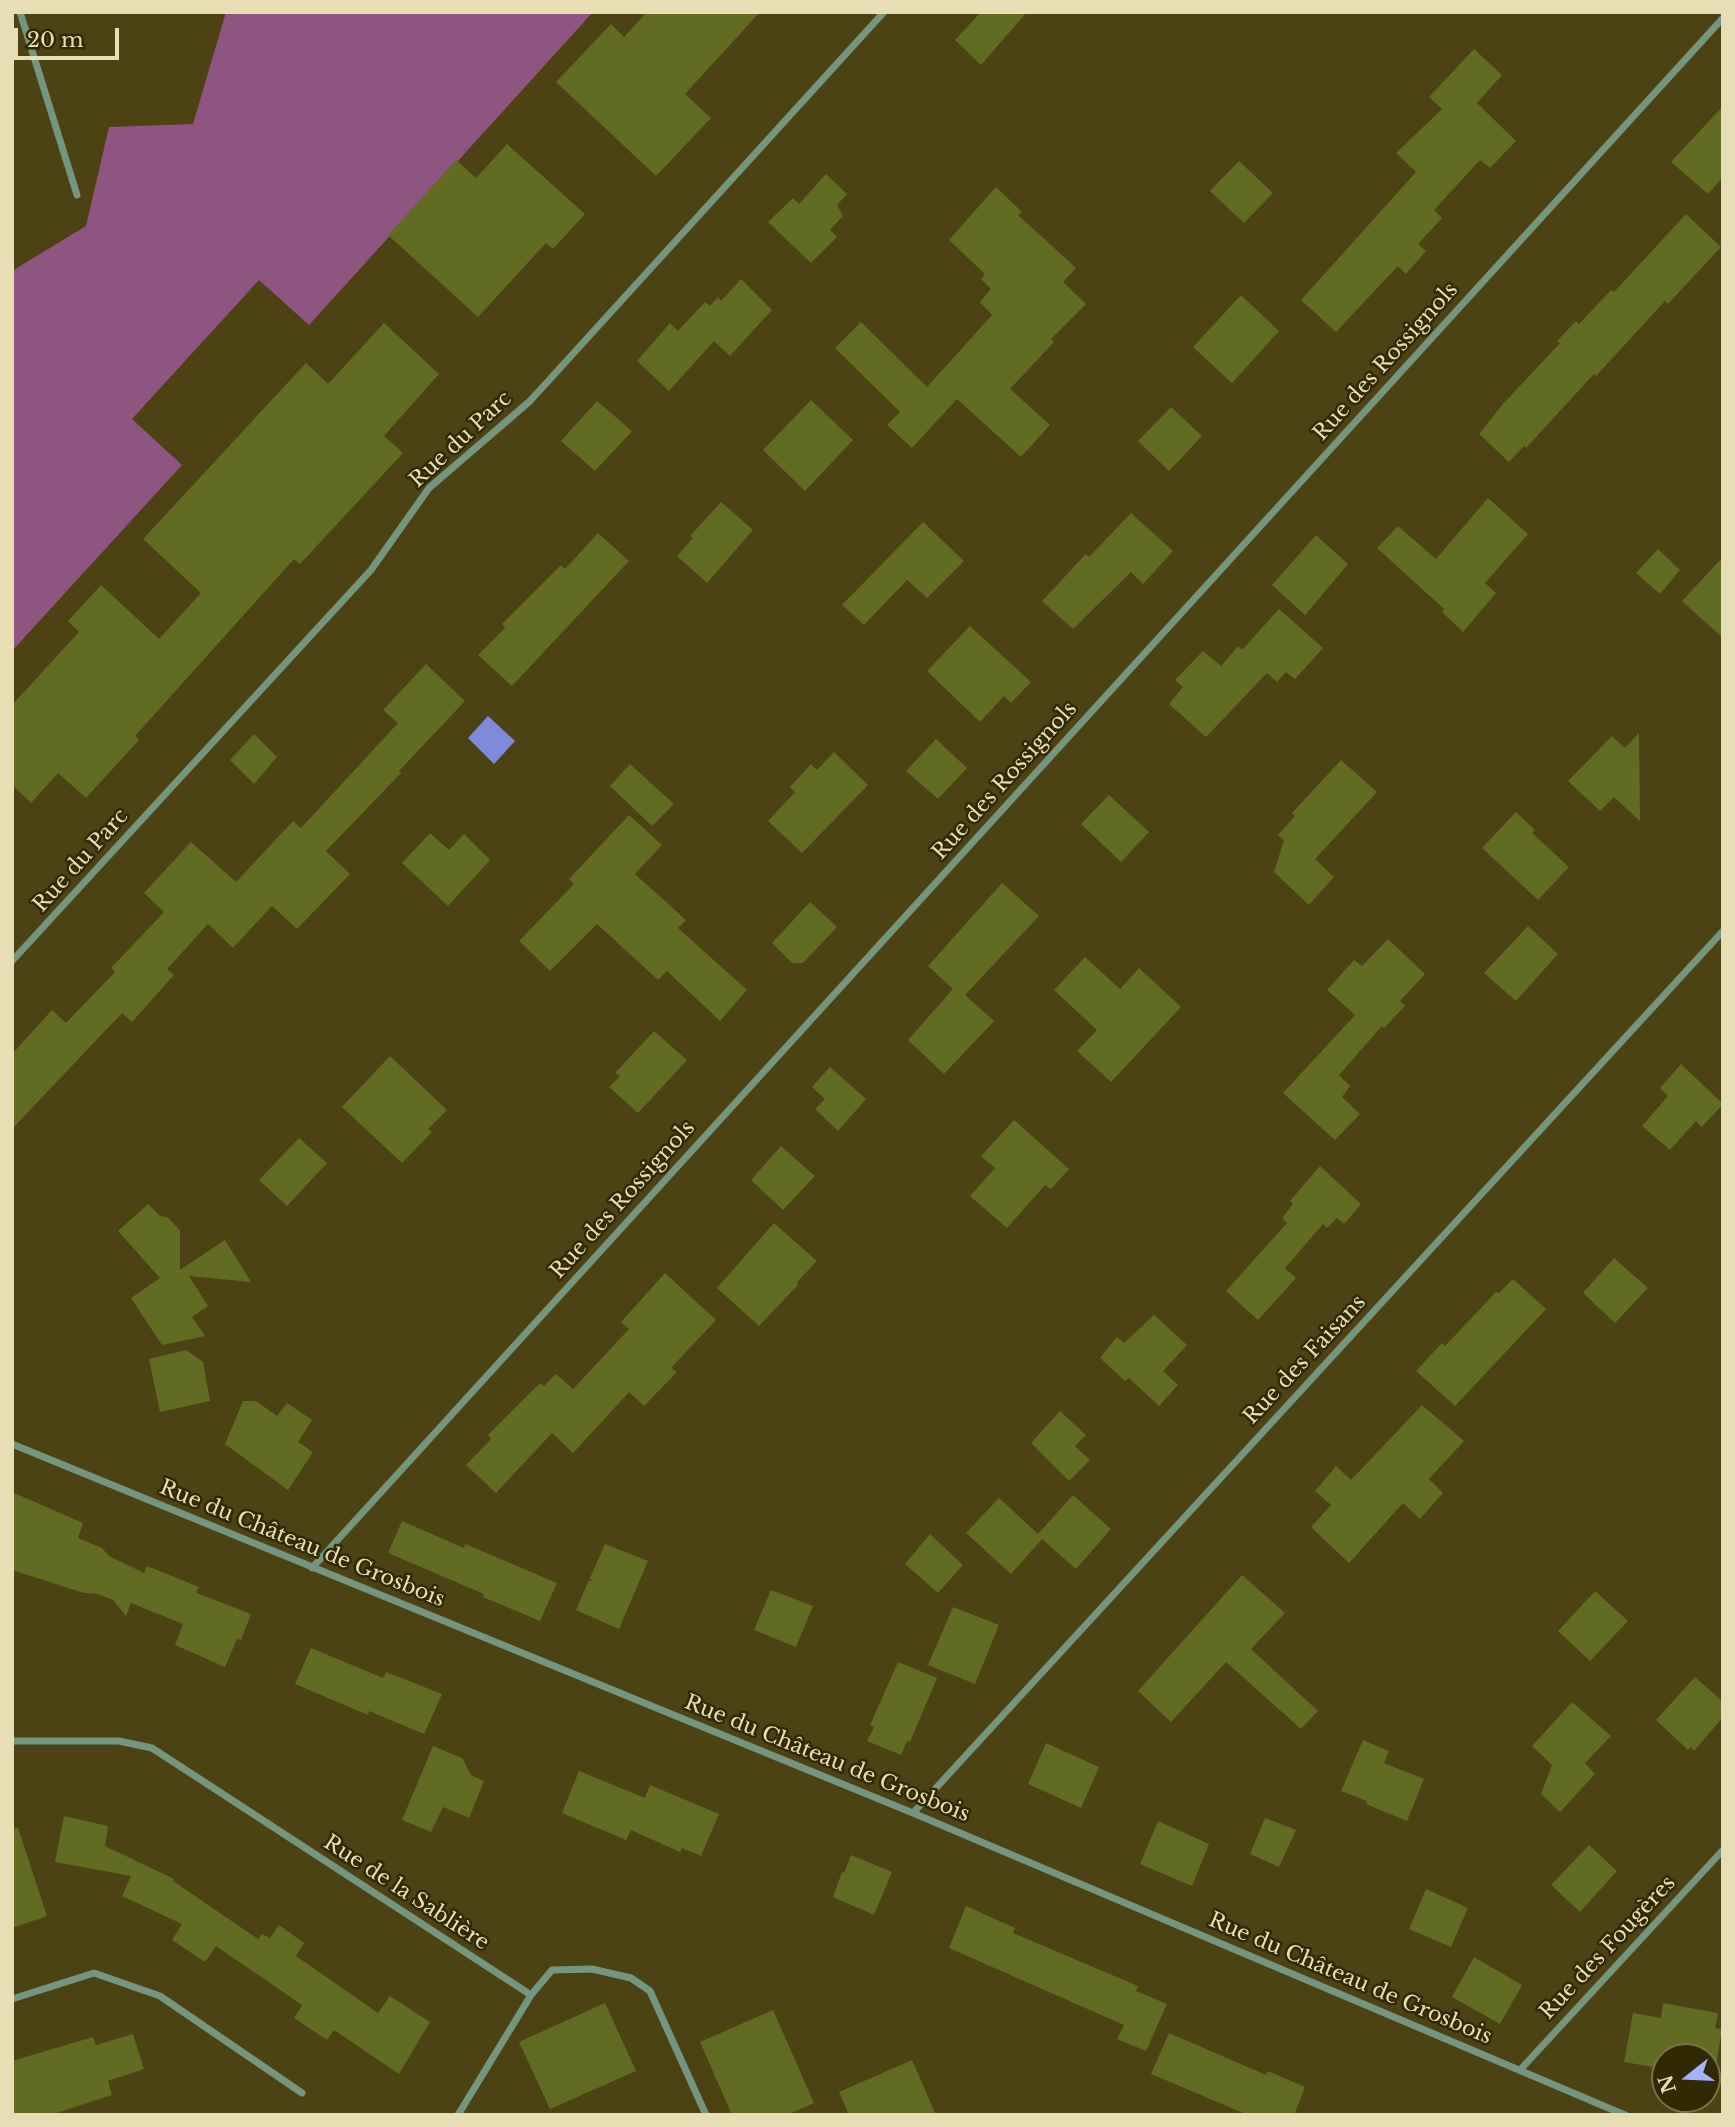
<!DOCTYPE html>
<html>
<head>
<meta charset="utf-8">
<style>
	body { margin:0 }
	#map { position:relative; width:1735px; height:2127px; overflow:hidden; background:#4d4213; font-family:"Libre Baskerville",serif }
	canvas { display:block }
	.frame { position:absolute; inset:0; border:14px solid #e8deb5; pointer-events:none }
	.north { position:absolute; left:1651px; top:2043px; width:70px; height:70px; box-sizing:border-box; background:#312903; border:2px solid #7a714a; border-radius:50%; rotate:252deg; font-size:19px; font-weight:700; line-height:28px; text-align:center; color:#e8deb5 }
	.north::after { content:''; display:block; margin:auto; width:24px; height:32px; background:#a4b1fc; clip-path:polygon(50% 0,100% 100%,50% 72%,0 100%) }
	.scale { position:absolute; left:14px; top:28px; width:105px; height:32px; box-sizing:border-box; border:4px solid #e8deb5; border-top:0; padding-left:9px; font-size:21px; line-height:24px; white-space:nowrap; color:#e8deb5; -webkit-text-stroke:5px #312903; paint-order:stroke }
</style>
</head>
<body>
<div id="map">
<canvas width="1735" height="2127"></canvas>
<div class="frame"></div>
<div class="north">N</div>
<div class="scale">20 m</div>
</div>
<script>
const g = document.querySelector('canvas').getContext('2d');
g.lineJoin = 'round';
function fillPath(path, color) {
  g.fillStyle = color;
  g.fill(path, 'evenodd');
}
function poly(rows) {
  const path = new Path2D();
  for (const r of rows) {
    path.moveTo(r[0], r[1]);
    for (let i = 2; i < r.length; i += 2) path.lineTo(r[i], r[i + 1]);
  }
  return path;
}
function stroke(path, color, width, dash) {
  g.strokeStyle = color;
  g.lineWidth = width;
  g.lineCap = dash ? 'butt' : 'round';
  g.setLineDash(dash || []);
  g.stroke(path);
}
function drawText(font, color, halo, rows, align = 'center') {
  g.font = font + ' "Libre Baskerville",serif';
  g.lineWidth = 5;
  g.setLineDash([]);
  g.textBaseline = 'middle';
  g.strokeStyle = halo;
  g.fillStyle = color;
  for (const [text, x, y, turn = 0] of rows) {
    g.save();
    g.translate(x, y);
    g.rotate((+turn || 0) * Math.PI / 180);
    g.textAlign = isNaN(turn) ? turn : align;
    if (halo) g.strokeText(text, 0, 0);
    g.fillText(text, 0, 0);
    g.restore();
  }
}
const green = poly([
	[226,12,593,12,309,325,259,280,132,419,182,465,12,651,12,271,86,226,109,127,193,124]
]);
const water = poly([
	[488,716,515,741,494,764,468,738]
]);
const building = poly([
	[647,12,760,12,685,94,711,118,656,176,556,82,611,24,624,37],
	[981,12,1027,12,981,65,955,40],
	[1474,49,1502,75,1477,103,1516,141,1490,168,1480,160,1434,210,1442,218,1418,244,1426,251,1406,274,1398,266,1336,332,1301,300,1416,172,1396,153,1442,109,1429,97],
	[1723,106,1723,177,1708,194,1671,162],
	[507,144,585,214,553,249,546,243,478,317,388,235,456,160,476,178],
	[1239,161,1273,193,1244,223,1210,191],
	[826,174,847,194,837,205,843,216,830,230,837,237,811,263,768,222,793,198,799,204],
	[996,187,1022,212,1018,215,1076,268,1063,282,1086,304,1051,339,1054,342,1010,389,1050,425,1021,457,957,399,912,448,887,425,900,412,835,348,861,322,927,387,992,315,980,302,991,289,981,279,985,274,949,240],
	[1686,214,1721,247,1668,304,1665,301,1596,376,1594,374,1526,448,1524,446,1509,462,1479,434,1503,404,1560,343,1557,341,1576,321,1579,324,1611,290,1614,292],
	[741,279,772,310,730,356,714,341,669,391,637,361,670,323,678,331,705,302,710,306,718,297,721,301],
	[1241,295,1279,331,1232,383,1193,347],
	[384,323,439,374,384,436,403,453,300,564,294,559,135,736,139,740,86,798,58,773,31,803,12,785,12,705,79,632,68,621,101,585,159,639,201,593,143,539,306,363,328,384],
	[811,400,853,440,805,491,763,450],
	[597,401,632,431,595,471,561,441],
	[1171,407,1202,436,1169,471,1138,441],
	[1488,498,1528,534,1485,583,1496,593,1463,632,1442,612,1444,609,1377,548,1398,526,1436,559],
	[721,502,753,530,707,583,677,556,693,538,690,536],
	[1131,513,1173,551,1143,584,1131,572,1073,629,1042,601,1086,554,1089,557],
	[923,522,964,561,927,598,907,580,864,625,842,605],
	[598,533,629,561,512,686,478,655,505,628,502,624,561,565,565,569],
	[1316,535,1348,564,1305,615,1272,585],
	[1658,549,1680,570,1660,594,1636,573],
	[1723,557,1723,638,1682,601],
	[1279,609,1323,648,1295,679,1286,672,1277,682,1267,673,1206,737,1169,704,1183,687,1175,680,1203,651,1221,666,1238,646,1242,650],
	[970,626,1031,682,1011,703,1004,696,980,722,927,671],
	[426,664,465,701,399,771,401,773,326,851,350,874,297,929,272,906,233,948,208,924,167,969,174,975,132,1022,122,1013,12,1129,12,1054,52,1010,66,1023,115,972,111,968,164,912,144,893,191,842,236,882,293,821,301,828,398,723,383,710],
	[1639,733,1640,821,1614,797,1600,811,1568,781,1612,736,1625,748],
	[254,734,277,757,254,784,230,760],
	[936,739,967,768,938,799,906,771],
	[834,752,868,785,802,853,768,821,795,792,790,787,811,764,817,770],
	[1341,760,1377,792,1315,859,1334,877,1309,905,1274,872,1284,840,1278,835,1295,816,1292,813],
	[630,764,674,804,652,826,610,786],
	[1109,795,1149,832,1121,862,1081,824],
	[1516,812,1535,830,1532,833,1569,867,1538,900,1482,848],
	[629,815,662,845,635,874,686,920,678,928,747,990,720,1021,667,971,658,980,597,924,550,971,519,941,574,884,569,879],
	[430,833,449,850,464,834,490,860,448,906,402,863],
	[1002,883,1039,916,965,995,994,1021,944,1074,908,1040,953,989,928,966],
	[810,902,837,927,803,963,792,963,772,943],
	[1528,926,1558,954,1516,1001,1484,973],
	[1388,939,1425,974,1400,1001,1405,1006,1384,1028,1382,1026,1339,1075,1350,1086,1342,1097,1360,1114,1335,1140,1283,1093,1355,1015,1327,990,1354,960,1362,966],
	[1085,957,1120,989,1139,968,1181,1007,1111,1082,1077,1051,1097,1030,1054,990],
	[654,1031,687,1060,638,1113,609,1087,620,1076,615,1073],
	[390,1056,447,1110,428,1129,432,1132,402,1163,342,1107],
	[1681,1064,1723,1104,1702,1127,1696,1121,1670,1150,1642,1126,1668,1096,1660,1088],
	[830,1067,866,1099,838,1131,815,1109,825,1099,812,1087],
	[1014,1120,1069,1169,1051,1189,1045,1185,1007,1228,970,1196,995,1168,981,1156],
	[299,1138,327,1163,287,1206,259,1180],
	[781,1146,815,1176,783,1210,751,1180],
	[1320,1166,1361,1204,1344,1224,1337,1218,1327,1228,1323,1224,1285,1268,1296,1278,1258,1320,1226,1291,1287,1223,1282,1218,1293,1204,1290,1201],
	[148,1204,160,1216,167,1217,180,1230,180,1270,225,1240,251,1282,189,1276,208,1306,192,1317,205,1336,162,1345,131,1298,160,1278,118,1231],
	[774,1223,817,1261,797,1282,798,1285,759,1326,717,1288],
	[1614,1258,1648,1288,1615,1323,1583,1293],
	[665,1273,716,1320,671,1368,677,1372,644,1406,629,1392,573,1453,552,1433,496,1493,466,1465,491,1439,488,1435,540,1383,544,1386,556,1374,573,1389,629,1329,621,1322],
	[1513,1279,1546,1309,1455,1406,1416,1371,1442,1343,1445,1346,1496,1292,1499,1293],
	[1154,1315,1187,1345,1163,1371,1178,1385,1159,1406,1129,1378,1125,1381,1100,1358,1117,1337,1124,1343],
	[186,1350,203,1362,210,1401,160,1412,149,1359],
	[243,1401,256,1401,277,1416,287,1403,312,1420,298,1442,313,1452,288,1490,225,1444],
	[1422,1405,1464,1441,1429,1479,1443,1493,1420,1519,1403,1503,1349,1563,1311,1527,1331,1505,1315,1491,1336,1466,1351,1480],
	[1060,1411,1086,1435,1075,1446,1090,1460,1069,1481,1031,1443],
	[12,1492,83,1523,78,1538,102,1548,109,1556,144,1573,147,1566,199,1587,196,1593,251,1614,241,1640,237,1639,225,1667,175,1645,183,1624,131,1603,126,1616,113,1600,98,1594,84,1593,12,1570],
	[1073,1495,1111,1529,1076,1569,1042,1539,1011,1574,966,1533,999,1498,1038,1534],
	[402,1521,464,1548,465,1544,557,1583,540,1621,483,1597,484,1594,388,1553],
	[930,1534,963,1565,938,1593,905,1564],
	[605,1544,648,1561,619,1629,576,1610,589,1580,593,1582,590,1578],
	[1242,1575,1285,1613,1251,1649,1318,1711,1301,1729,1226,1662,1171,1722,1138,1691],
	[771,1590,813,1606,796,1647,754,1630],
	[1595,1591,1628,1621,1590,1661,1558,1631],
	[953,1607,999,1625,975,1684,928,1665],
	[311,1648,383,1678,386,1672,442,1694,424,1734,369,1711,368,1715,295,1684],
	[898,1662,937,1678,910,1742,907,1741,901,1755,867,1741,874,1727,870,1725],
	[1695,1677,1723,1702,1723,1717,1694,1751,1691,1747,1688,1750,1656,1720],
	[1572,1702,1611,1736,1585,1763,1595,1774,1560,1812,1541,1794,1552,1765,1532,1746],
	[1363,1740,1389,1751,1384,1763,1424,1779,1407,1821,1366,1804,1367,1801,1341,1791],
	[1046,1743,1099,1767,1081,1808,1028,1784],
	[433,1746,462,1758,471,1775,484,1781,469,1818,443,1807,431,1832,402,1820],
	[579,1771,645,1798,650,1785,719,1814,701,1856,682,1848,680,1852,631,1830,626,1840,562,1813],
	[64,1816,108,1826,105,1846,174,1879,173,1881,258,1939,262,1934,270,1938,279,1925,304,1943,296,1956,378,2013,390,1996,430,2022,399,2074,334,2030,327,2040,294,2018,302,2005,216,1946,205,1962,172,1940,182,1924,122,1896,131,1876,55,1862],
	[1265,1818,1296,1830,1279,1867,1250,1854],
	[1158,1821,1209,1844,1192,1886,1140,1864],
	[18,1828,47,1916,12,1928,12,1829],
	[1589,1845,1617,1871,1580,1912,1551,1885],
	[851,1855,892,1872,874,1915,833,1897,842,1872,844,1873],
	[1426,1889,1468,1908,1451,1947,1409,1929],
	[966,1906,1015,1928,1013,1933,1138,1986,1136,1991,1167,2004,1146,2051,1117,2039,1124,2025,949,1948],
	[1474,1957,1522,1985,1500,2024,1452,1997],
	[605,2003,636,2071,550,2109,519,2042],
	[1663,2003,1718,2013,1715,2028,1722,2029,1714,2079,1707,2077,1707,2057,1665,2057,1665,2069,1624,2062,1633,2013,1661,2018],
	[773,2010,814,2103,787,2115,732,2115,700,2042],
	[1169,2033,1266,2075,1268,2071,1305,2087,1294,2115,1248,2115,1151,2074],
	[133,2034,144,2069,108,2081,112,2095,50,2115,12,2115,12,2061,93,2037,96,2045],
	[912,2060,936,2115,849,2115,839,2092]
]);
const minor = poly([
	[20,12,77,195],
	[12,961,371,570,429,488,530,401,884,12],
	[12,1444,913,1813,1625,2115],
	[312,1568,1723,18],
	[12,1741,119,1741,152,1748,531,1995,552,1970,592,1969,631,1978,650,1991,706,2115],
	[913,1813,1723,931],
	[12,1999,94,1973,160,1996,302,2093],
	[1520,2070,1723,1850],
	[458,2115,531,1995]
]);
const streetNames = [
	["Rue des Rossignols",1386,362,-48],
	["Rue du Parc",461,440,-43],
	["Rue des Rossignols",1005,781,-48],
	["Rue du Parc",81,861,-48],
	["Rue des Rossignols",623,1200,-48],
	["Rue des Faisans",1305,1360,-47],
	["Rue du Château de Grosbois",302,1544,22],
	["Rue du Château de Grosbois",827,1759,22],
	["Rue de la Sablière",406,1893,33],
	["Rue des Fougères",1608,1948,-47],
	["Rue du Château de Grosbois",1350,1979,23]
];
fillPath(green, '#8e5581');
fillPath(water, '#7e8ada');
fillPath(building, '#626b22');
stroke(minor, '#749680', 7);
drawText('21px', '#e8deb5', '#312903', streetNames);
</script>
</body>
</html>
